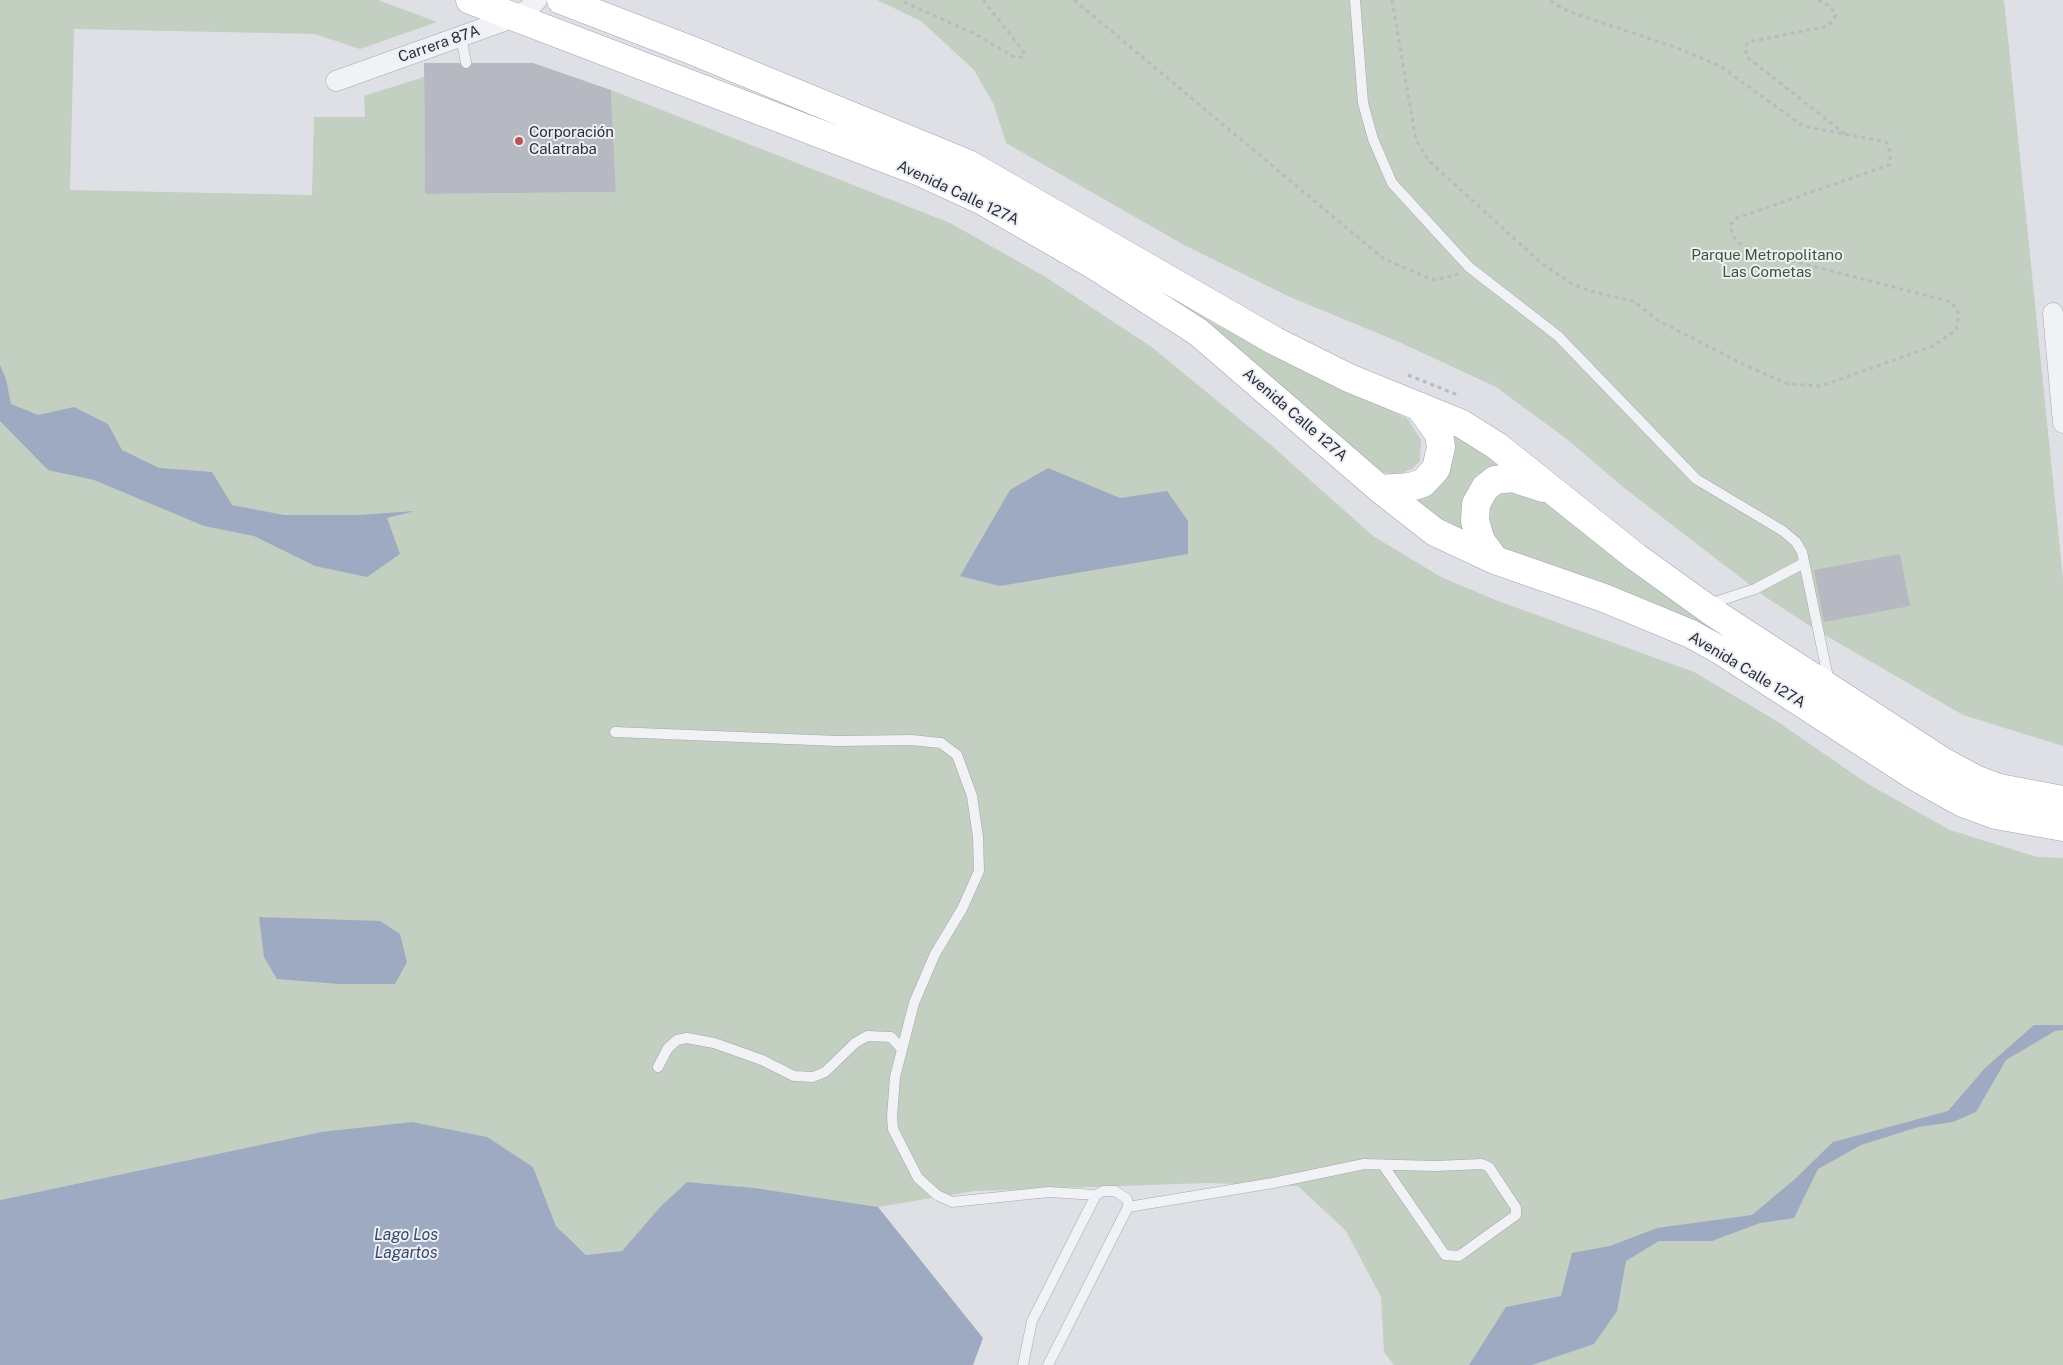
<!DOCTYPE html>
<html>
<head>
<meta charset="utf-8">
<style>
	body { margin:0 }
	canvas { display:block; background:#dee0e6 }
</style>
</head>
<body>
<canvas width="2063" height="1365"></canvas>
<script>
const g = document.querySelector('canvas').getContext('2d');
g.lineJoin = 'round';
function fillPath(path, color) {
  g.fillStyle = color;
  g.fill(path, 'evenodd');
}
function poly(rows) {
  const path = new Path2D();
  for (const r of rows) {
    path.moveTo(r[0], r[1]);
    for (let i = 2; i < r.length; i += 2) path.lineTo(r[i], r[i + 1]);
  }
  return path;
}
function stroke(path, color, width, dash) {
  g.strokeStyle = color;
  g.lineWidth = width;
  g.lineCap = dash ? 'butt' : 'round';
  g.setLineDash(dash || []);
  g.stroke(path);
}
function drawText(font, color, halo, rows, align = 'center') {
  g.font = font + ' "Public Sans",sans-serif';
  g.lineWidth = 4;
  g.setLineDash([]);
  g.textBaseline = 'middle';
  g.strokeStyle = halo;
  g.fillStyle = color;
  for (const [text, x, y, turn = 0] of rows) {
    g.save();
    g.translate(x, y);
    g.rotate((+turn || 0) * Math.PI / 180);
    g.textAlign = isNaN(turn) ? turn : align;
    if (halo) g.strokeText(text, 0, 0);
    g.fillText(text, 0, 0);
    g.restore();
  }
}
const green = poly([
	[0,0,378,0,437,22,360,49,315,34,74,29,70,190,312,195,314,117,365,117,364,96,424,77,425,194,616,192,611,90,950,223,1044,276,1153,348,1272,446,1373,536,1441,577,1498,601,1694,672,1775,720,1868,784,1950,830,2037,857,2063,858,2063,1365,1394,1365,1384,1352,1381,1297,1346,1231,1298,1186,1208,1183,974,1191,878,1207,755,1188,687,1182,661,1206,622,1251,586,1255,556,1226,533,1167,321,1132,0,1200],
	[877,0,2004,0,2063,579,2063,746,1963,715,1818,631,1767,598,1623,487,1568,440,1496,387,1399,342,1290,297,1184,245,1006,143,994,105,974,70,921,21],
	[1012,201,1217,325,1408,419,1421,440,1420,461,1412,469,1402,473,1391,474,1380,472],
	[1447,429,1509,469,1469,540,1405,497],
	[1510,487,1540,495,1707,624,1918,762,1972,789,1969,795,1503,551,1485,527,1489,502,1498,493]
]);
const water = poly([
	[0,365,6,379,11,404,38,415,74,407,108,424,122,450,159,468,212,472,232,505,284,515,359,515,415,511,387,518,400,554,367,577,315,566,254,536,204,526,94,480,48,470,0,421],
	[1048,468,1120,498,1167,491,1188,521,1188,554,1000,586,960,576,1010,490],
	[259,917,380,921,400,934,407,962,395,984,339,984,277,979,264,957],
	[2034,1025,2063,1025,2063,1030,2055,1031,2006,1060,1976,1112,1953,1122,1918,1127,1861,1145,1818,1169,1794,1218,1760,1223,1712,1241,1659,1241,1626,1261,1617,1311,1594,1344,1532,1365,1469,1365,1506,1307,1561,1296,1572,1253,1610,1246,1657,1228,1752,1215,1795,1179,1833,1142,1948,1111,1985,1068],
	[412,1122,487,1137,533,1167,556,1226,586,1255,622,1251,661,1206,687,1182,755,1188,878,1207,983,1338,973,1365,0,1365,0,1200,321,1132]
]);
const building = poly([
	[424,63,533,63,611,90,616,192,425,194],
	[1900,554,1910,606,1824,622,1814,570]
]);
const path = poly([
	[1074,0,1384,259,1434,280,1458,274],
	[1392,0,1416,140,1429,161,1540,262,1574,285,1597,293,1633,301,1659,321,1747,366,1788,384,1821,386,1933,346,1956,330,1959,314,1952,302,1754,251,1739,243,1733,236,1730,225,1737,218,1889,165,1891,153,1886,142,1803,126,1720,66,1675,47,1570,12,1548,0],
	[1818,0,1831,7,1836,15,1828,26,1748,42,1745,48,1747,57,1845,134],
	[904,2,973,33,1016,58,1023,57,1024,52,983,0],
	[1408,375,1460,396]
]);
const service = poly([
	[1355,0,1363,103,1373,139,1392,183,1469,267,1558,336,1696,479,1783,531,1796,542,1802,552,1829,682],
	[461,36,466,63],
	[1709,604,1755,589,1804,563],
	[615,732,838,741,911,740,941,743,957,755,972,796,978,837,979,871,962,909,935,954,914,1003,895,1077,892,1117,893,1129,918,1178,937,1195,952,1202,1049,1192,1096,1195],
	[658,1067,668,1048,677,1040,687,1038,714,1043,762,1060,794,1076,813,1077,825,1072,855,1043,867,1036,891,1037,902,1049],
	[1128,1207,1273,1183,1364,1164,1435,1166,1482,1164,1489,1167,1516,1208,1516,1215,1459,1256,1445,1255,1383,1165],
	[1023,1365,1032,1321,1096,1195,1103,1191,1115,1191,1127,1199,1128,1207,1048,1365]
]);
const minor = poly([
	[336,81,515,17,527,10,537,0],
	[2053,313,2063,423]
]);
const primary = poly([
	[470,0,920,172,981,200,1097,267,1198,332,1380,489,1435,532,1495,560,1604,598,1691,634,1720,650,1916,777,1963,803,1996,815,2063,827],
	[561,0,691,50,968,164,1275,341,1349,378,1462,424,1497,446,1636,557,1711,611,1942,761,1977,780,1999,788,2063,800],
	[1380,489,1410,487,1423,483,1436,469,1441,447,1439,434,1419,406],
	[1495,560,1481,541,1475,521,1476,504,1485,488,1495,480,1512,478,1543,488]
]);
const markers = [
	[519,141,5,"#be5152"]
];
const streetNames = [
	["Carrera 87A",439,44,-19],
	["Avenida Calle 127A",958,193,25],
	["Avenida Calle 127A",1295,415,41],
	["Avenida Calle 127A",1747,670,31]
];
const poiNames = [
	["Corporación",529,132],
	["Calatraba",529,149]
];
const parkNames = [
	["Parque Metropolitano",1767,255],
	["Las Cometas",1767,272]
];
const waterNames = [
	["Lago Los",406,1235],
	["Lagartos",406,1253]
];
fillPath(green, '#c2cfc1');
fillPath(water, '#9daac2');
fillPath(building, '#b6b9c2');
stroke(service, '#a4a7af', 11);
stroke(minor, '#a4a7af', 21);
stroke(primary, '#9fa4b0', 29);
stroke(path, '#b9bbc1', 3, [4, 4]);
stroke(service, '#f1f2f5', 10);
stroke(minor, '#f1f2f5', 20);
stroke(primary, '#fff', 28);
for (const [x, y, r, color] of markers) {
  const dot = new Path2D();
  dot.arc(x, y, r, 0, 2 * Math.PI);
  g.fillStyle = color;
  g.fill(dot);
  stroke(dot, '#eeeff4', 2);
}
drawText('15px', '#292d3b', '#eeeff4', streetNames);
drawText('15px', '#292d3b', '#eeeff4', poiNames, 'left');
drawText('15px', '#3a5538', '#eeeff4', parkNames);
drawText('italic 16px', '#38486a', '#eeeff4', waterNames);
</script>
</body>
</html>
